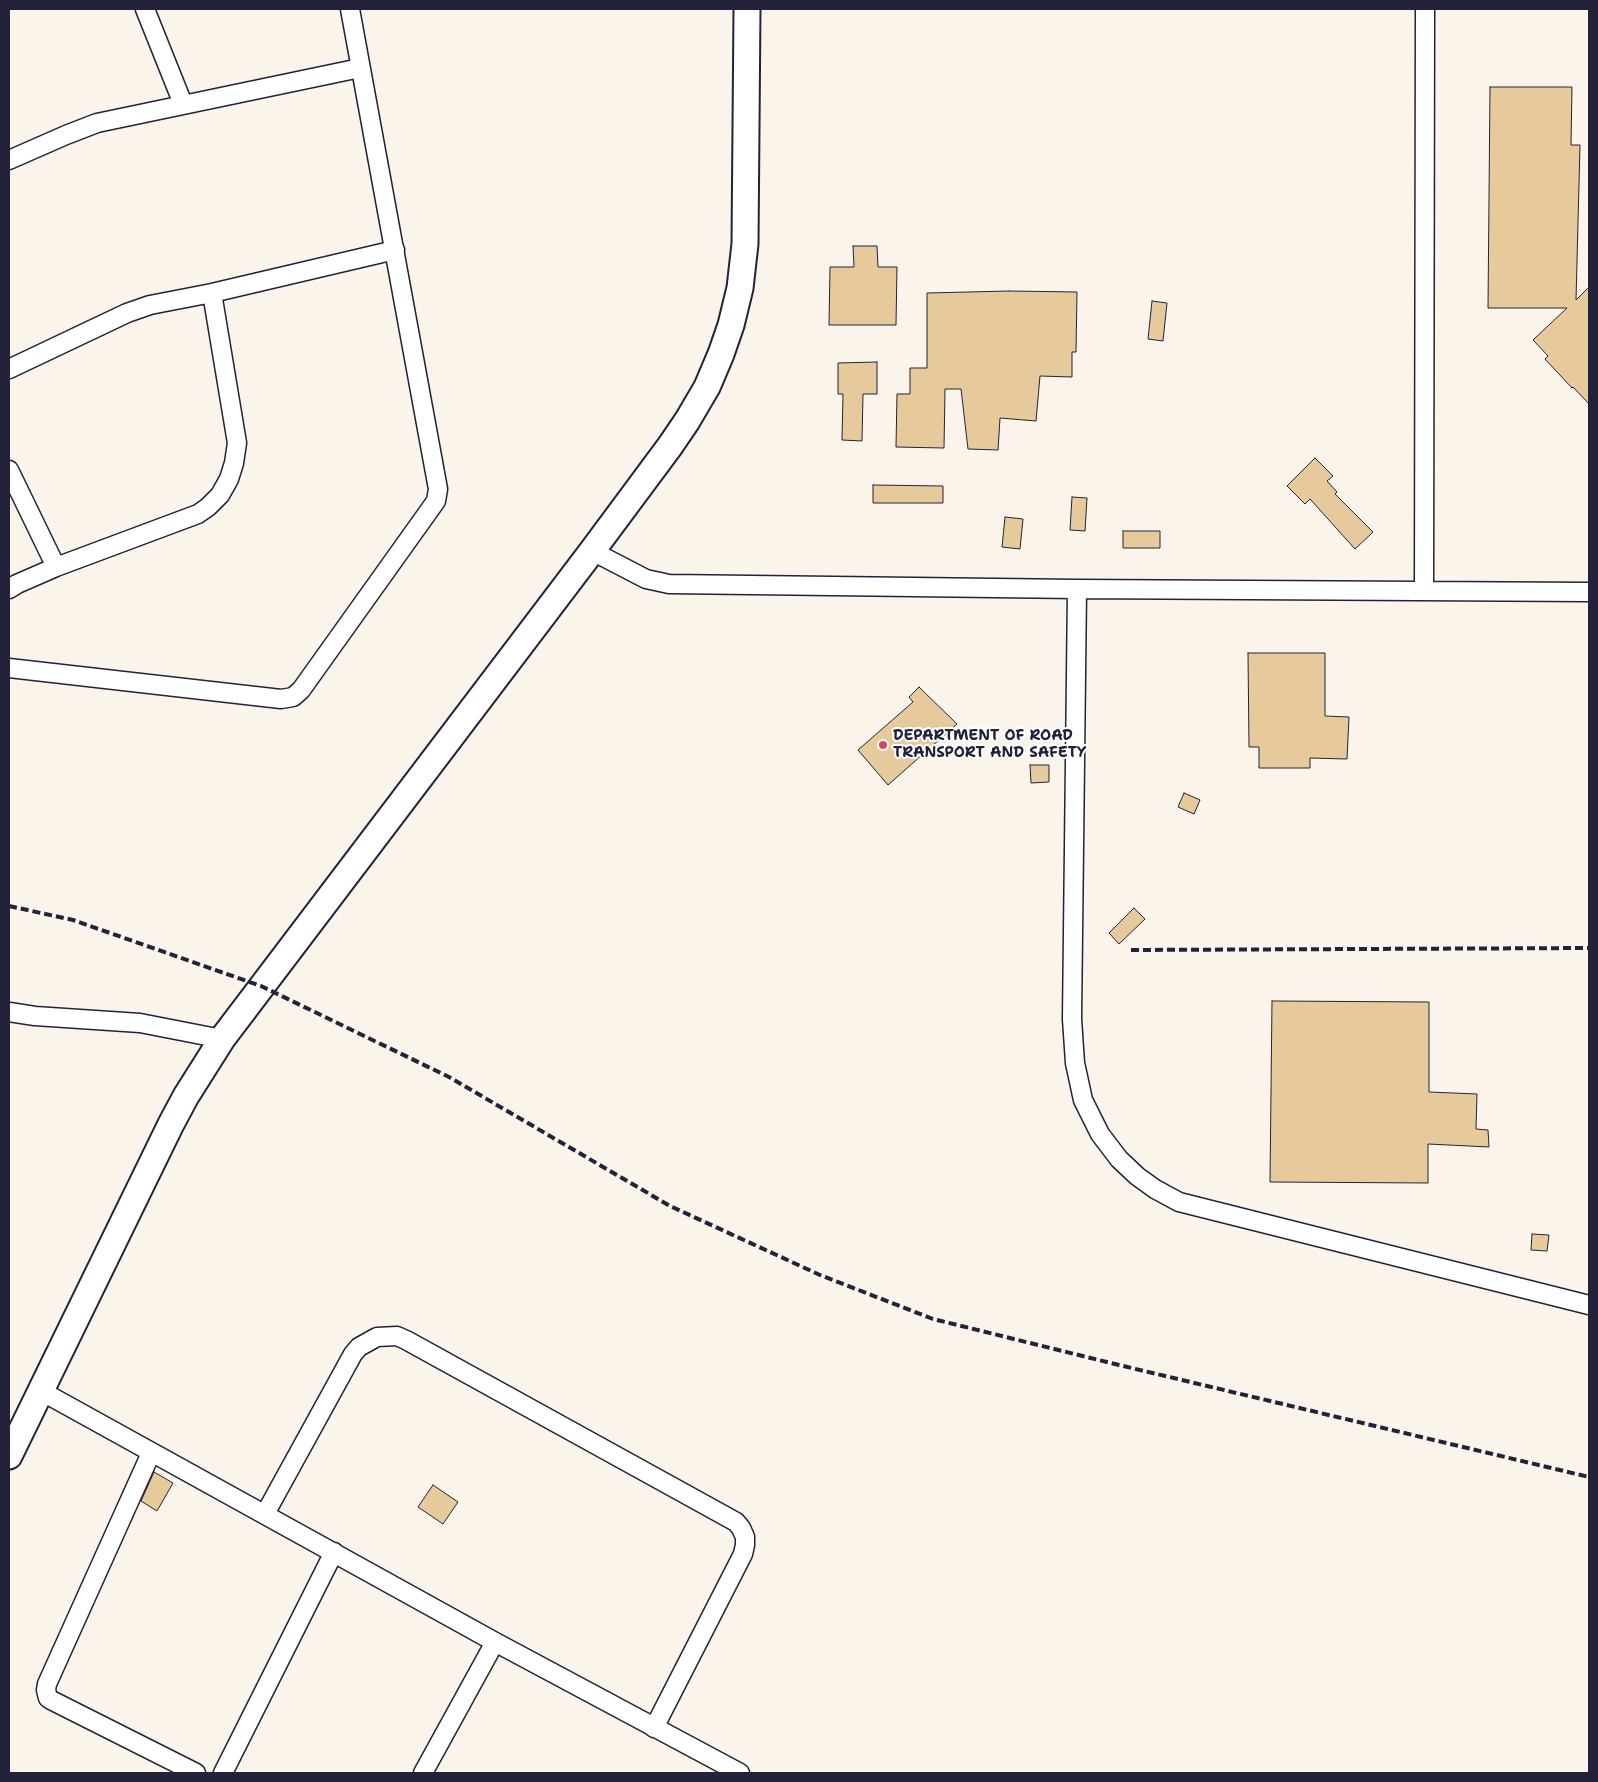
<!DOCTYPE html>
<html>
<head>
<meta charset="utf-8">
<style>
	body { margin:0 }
	#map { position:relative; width:1598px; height:1782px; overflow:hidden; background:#faf4eb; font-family:"Shantell Sans",sans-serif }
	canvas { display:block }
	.frame { position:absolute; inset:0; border:10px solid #22223b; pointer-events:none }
</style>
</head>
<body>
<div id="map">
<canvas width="1598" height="1782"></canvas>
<div class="frame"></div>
</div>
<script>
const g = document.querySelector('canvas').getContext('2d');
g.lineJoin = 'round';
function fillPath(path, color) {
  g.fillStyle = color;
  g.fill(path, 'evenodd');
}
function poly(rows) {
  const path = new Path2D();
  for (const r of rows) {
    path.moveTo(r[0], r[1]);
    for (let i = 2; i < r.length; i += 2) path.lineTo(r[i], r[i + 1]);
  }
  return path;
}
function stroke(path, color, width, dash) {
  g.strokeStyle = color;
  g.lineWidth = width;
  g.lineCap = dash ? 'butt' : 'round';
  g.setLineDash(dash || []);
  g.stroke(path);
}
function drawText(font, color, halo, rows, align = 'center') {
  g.font = font + ' "Shantell Sans",sans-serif';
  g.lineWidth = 4;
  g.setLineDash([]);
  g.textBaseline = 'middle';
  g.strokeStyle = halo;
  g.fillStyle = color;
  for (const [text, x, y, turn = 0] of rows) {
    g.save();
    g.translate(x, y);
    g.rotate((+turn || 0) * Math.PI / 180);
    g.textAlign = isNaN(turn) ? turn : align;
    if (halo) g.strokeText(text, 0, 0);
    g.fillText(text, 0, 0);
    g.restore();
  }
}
const building = poly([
	[1490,87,1572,87,1571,145,1580,145,1576,300,1589,287,1589,404,1573,387,1572,388,1545,359,1548,356,1533,340,1567,308,1488,308,1490,87],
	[853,246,877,246,878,267,897,267,896,325,829,325,830,267,854,267,853,246],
	[1009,291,1077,292,1076,352,1072,352,1072,377,1040,376,1036,421,1000,418,998,450,968,449,961,389,945,389,944,448,896,447,897,394,910,394,910,368,927,368,927,293,1009,291],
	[1152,301,1167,303,1163,341,1148,339,1152,301],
	[877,362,877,394,863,394,862,441,842,440,843,394,838,394,838,363,877,362],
	[1315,458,1333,476,1327,481,1337,492,1335,494,1373,532,1355,549,1310,499,1305,504,1287,486,1315,458],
	[873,485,943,486,943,503,873,503,873,485],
	[1072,497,1087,498,1085,531,1070,530,1072,497],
	[1005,517,1023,519,1020,549,1002,547,1005,517],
	[1123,531,1160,531,1160,548,1123,548,1123,531],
	[1248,653,1325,653,1325,716,1349,717,1347,759,1310,758,1310,768,1259,768,1259,747,1249,747,1248,653],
	[919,687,957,724,888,785,858,750,913,702,909,697,919,687],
	[1030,765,1049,765,1049,782,1031,783,1030,765],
	[1184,793,1200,800,1194,814,1178,807,1184,793],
	[1134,908,1145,919,1119,944,1109,933,1134,908],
	[1272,1001,1429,1002,1429,1092,1477,1094,1476,1129,1488,1130,1489,1147,1428,1144,1428,1183,1270,1182,1272,1001],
	[1532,1234,1549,1235,1547,1251,1531,1250,1532,1234],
	[154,1472,173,1483,157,1511,141,1501,154,1472],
	[433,1485,458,1502,443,1524,418,1507,433,1485]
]);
const street = poly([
	[145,9,183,104],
	[9,160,66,135,97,123,360,68],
	[9,369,127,313,150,305,212,293,395,250],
	[9,470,56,567],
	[592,551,646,579,669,584,1077,589,1589,592],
	[9,589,17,584,56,567,198,514,208,507,220,495,229,479,234,463,237,443,212,293],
	[1077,589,1072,1019,1075,1063,1083,1100,1100,1134,1119,1159,1137,1176,1155,1189,1179,1202,1589,1305],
	[1424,591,1425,9],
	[9,668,281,699,293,697,301,690,436,501,438,489,350,9],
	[9,1012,35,1016,140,1023,222,1039],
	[41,1391,495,1642,740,1773],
	[151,1453,47,1684,46,1690,48,1698,51,1700,196,1773],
	[265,1514,353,1354,359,1347,377,1337,397,1336,406,1340,736,1522,741,1528,745,1537,745,1545,743,1554,654,1728],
	[223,1773,334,1552],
	[423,1773,495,1642]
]);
const secondary = poly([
	[9,1456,171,1124,186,1096,222,1039,592,551,670,446,687,421,707,387,721,354,731,325,740,288,745,244,747,9]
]);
const rail = poly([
	[9,906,73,920,261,986,449,1077,670,1206,820,1275,933,1319,1119,1365,1589,1477],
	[1131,950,1589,948]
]);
const markers = [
	[883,745,5,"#d1495b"]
];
const poiNames = [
	["DEPARTMENT OF ROAD",893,736],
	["TRANSPORT AND SAFETY",893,753]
];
fillPath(building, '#e7ca9b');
stroke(building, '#22223b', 1);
stroke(street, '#22223b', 21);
stroke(secondary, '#22223b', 29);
stroke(street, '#fff', 18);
stroke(secondary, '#fff', 25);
stroke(rail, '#22223b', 4, [8, 4]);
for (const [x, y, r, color] of markers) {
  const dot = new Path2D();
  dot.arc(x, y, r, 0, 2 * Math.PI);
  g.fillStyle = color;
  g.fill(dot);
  stroke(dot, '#fff', 2);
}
drawText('bold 15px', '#22223b', '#fff', poiNames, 'left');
</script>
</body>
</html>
